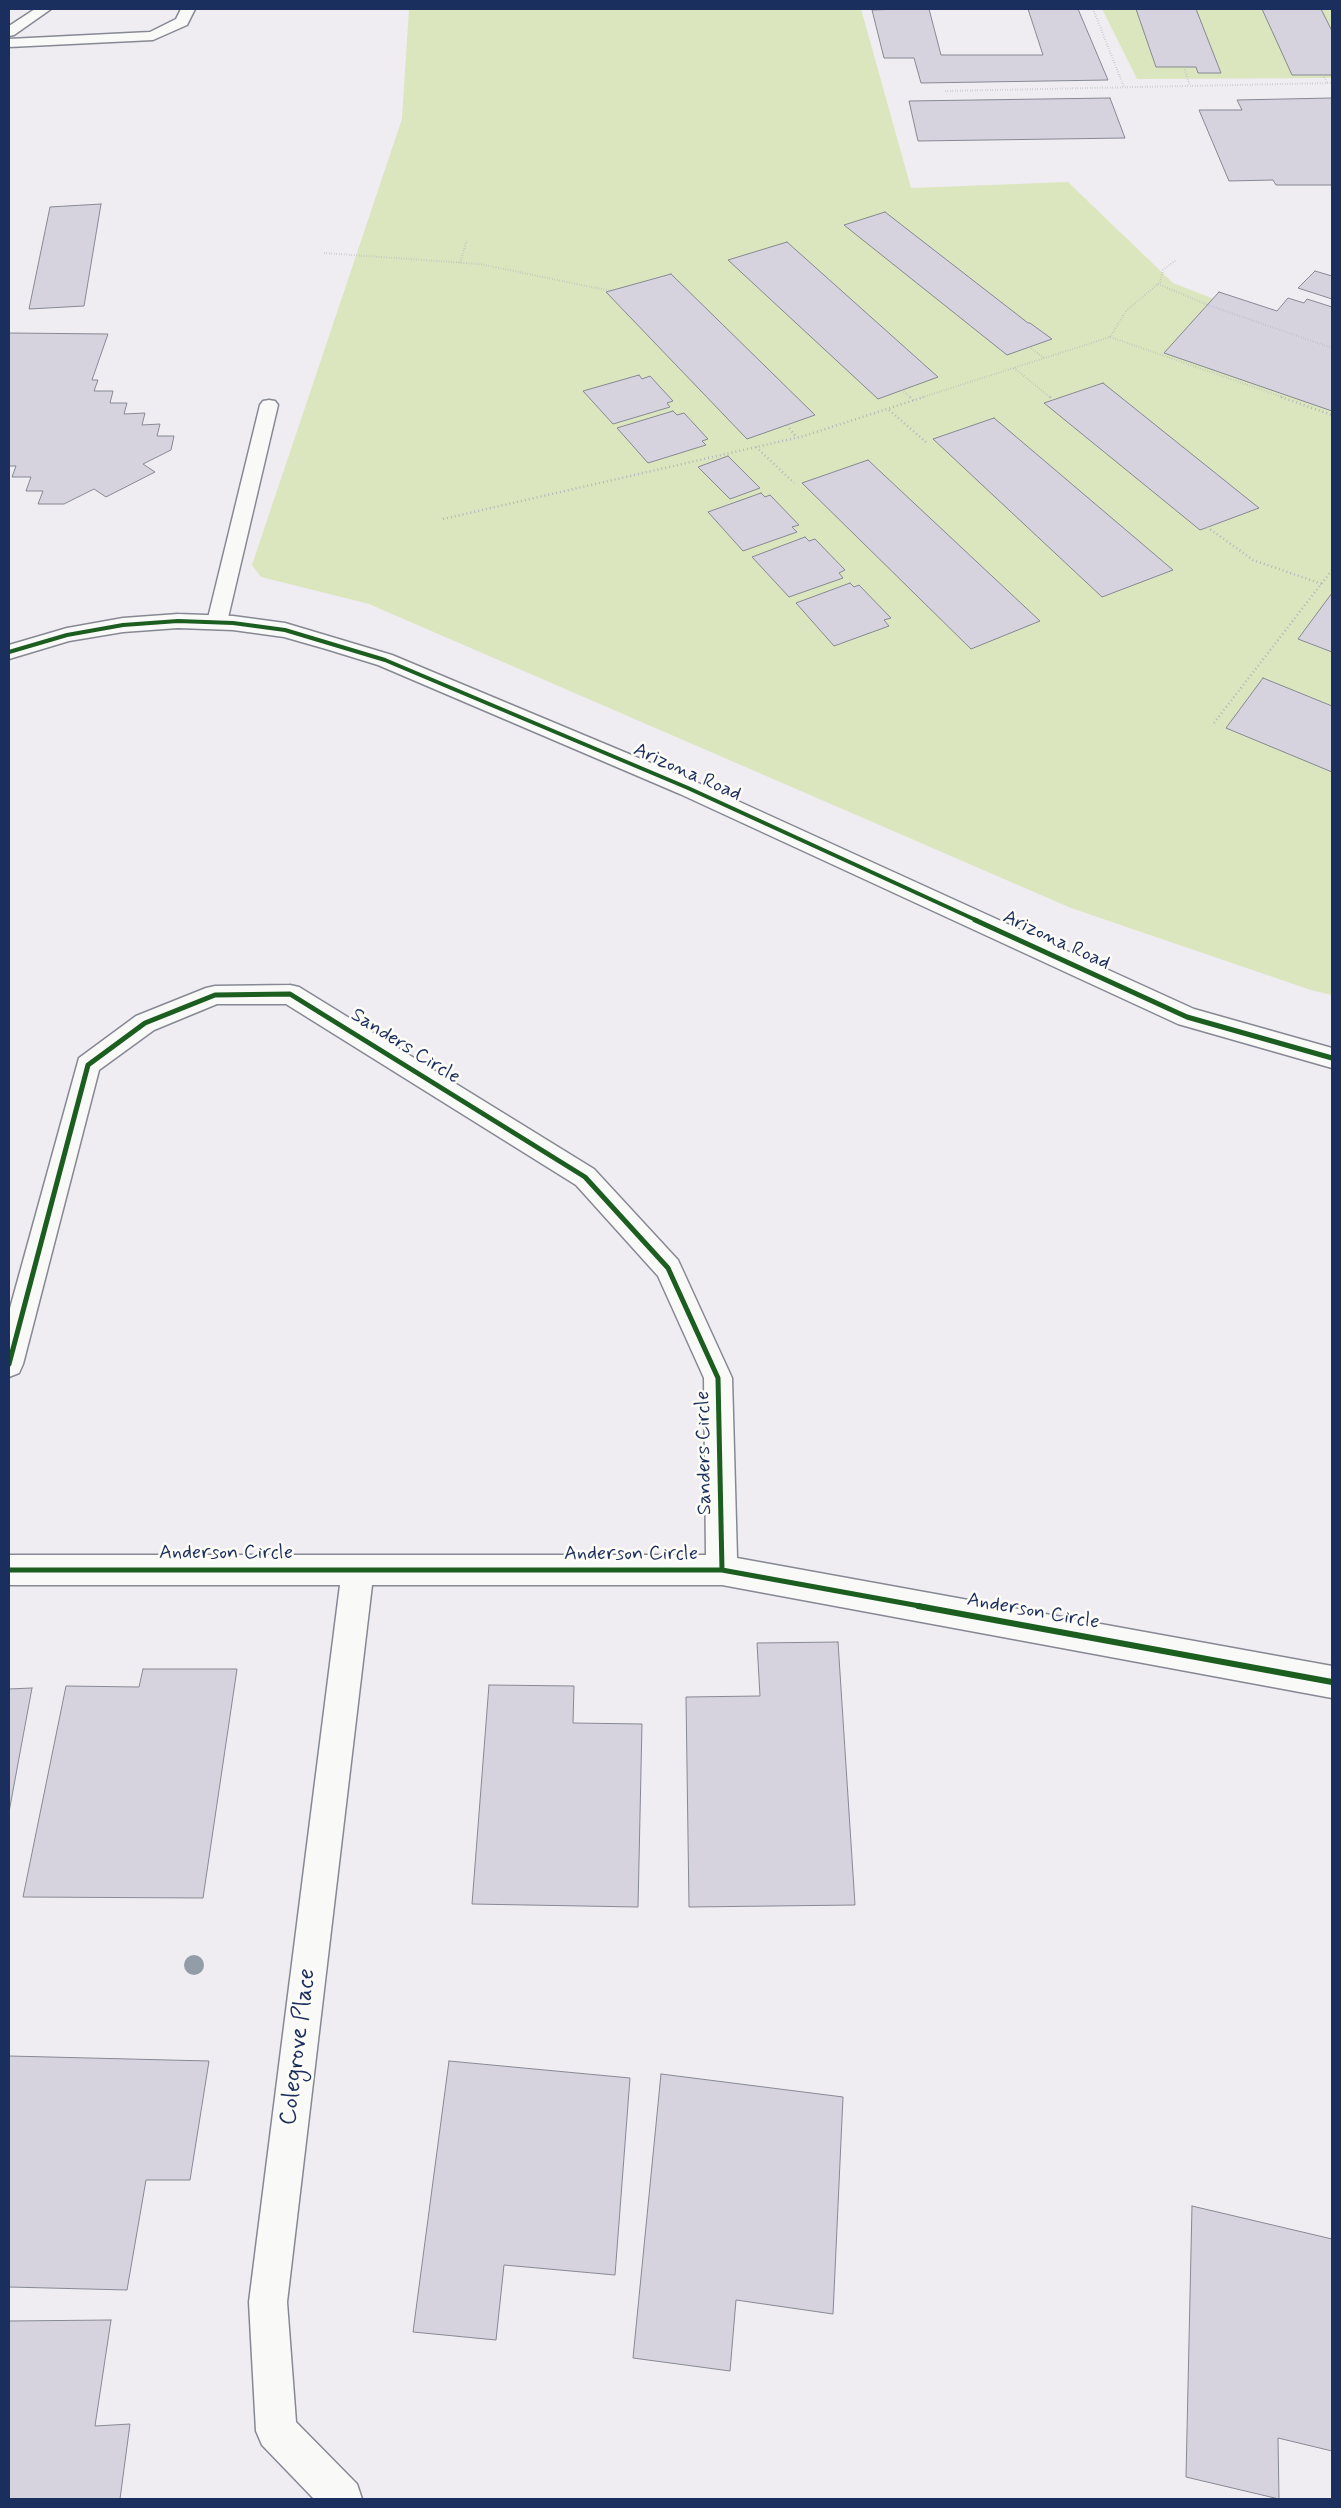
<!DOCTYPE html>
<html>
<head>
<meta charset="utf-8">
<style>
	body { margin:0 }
	#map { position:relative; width:1341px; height:2508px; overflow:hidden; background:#efedf1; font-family:Mynerve,sans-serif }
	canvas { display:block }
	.frame { position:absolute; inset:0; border:10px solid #1b2f5e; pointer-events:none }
</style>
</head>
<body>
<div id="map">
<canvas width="1341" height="2508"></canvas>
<div class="frame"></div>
</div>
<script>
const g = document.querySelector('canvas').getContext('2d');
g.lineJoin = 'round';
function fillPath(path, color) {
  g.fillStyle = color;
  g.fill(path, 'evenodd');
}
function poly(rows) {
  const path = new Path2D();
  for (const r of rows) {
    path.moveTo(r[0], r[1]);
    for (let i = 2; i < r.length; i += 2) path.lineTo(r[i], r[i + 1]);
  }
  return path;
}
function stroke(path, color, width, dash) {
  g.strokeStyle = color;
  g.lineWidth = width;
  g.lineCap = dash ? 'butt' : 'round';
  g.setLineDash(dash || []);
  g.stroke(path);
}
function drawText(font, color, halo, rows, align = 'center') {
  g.font = font + ' Mynerve,sans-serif';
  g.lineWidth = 5;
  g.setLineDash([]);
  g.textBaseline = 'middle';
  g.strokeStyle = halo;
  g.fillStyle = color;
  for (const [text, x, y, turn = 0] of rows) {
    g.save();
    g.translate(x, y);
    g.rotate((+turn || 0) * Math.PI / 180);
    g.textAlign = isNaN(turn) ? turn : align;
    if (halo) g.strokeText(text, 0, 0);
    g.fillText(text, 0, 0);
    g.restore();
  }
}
const green = poly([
	[409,9,861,9,911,188,1068,182,1173,283,1332,345,1332,995,1311,990,1071,908,369,604,261,577,252,565,402,119],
	[1102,9,1332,9,1332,78,1137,79]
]);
const building = poly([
	[903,9,929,9,941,55,1043,55,1028,9,1078,9,1108,80,921,83,914,58,884,58,872,10,903,9],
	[1136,9,1196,9,1221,73,1198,73,1196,67,1156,67,1136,9],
	[1262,9,1321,9,1332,31,1332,75,1292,75,1262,9],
	[1110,98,1125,138,918,141,909,101,1110,98],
	[1332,98,1332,185,1276,185,1273,180,1229,181,1199,110,1242,110,1237,100,1332,98],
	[101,204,84,306,29,309,50,207,101,204],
	[885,212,1028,323,1030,323,1052,339,1007,355,844,225,885,212],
	[787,242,938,377,878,399,728,260,787,242],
	[1315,271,1332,276,1332,299,1298,288,1315,271],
	[671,274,815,415,747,439,606,292,671,274],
	[1219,292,1277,311,1288,298,1304,303,1307,299,1332,307,1332,411,1164,353,1219,292],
	[9,333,108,334,92,380,98,380,94,391,113,391,110,403,127,403,124,414,145,413,142,425,160,424,157,436,174,436,171,450,143,464,155,472,106,497,94,489,64,504,38,504,43,491,26,491,31,477,12,477,16,466,9,466,9,333],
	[639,375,642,379,650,376,673,401,667,403,670,407,613,424,583,391,639,375],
	[1103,383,1259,508,1200,530,1044,403,1103,383],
	[673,411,677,415,684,413,708,439,702,441,706,445,648,463,617,428,673,411],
	[994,418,1173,570,1102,597,933,439,994,418],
	[728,456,760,488,730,499,698,467,728,456],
	[868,460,1040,621,971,649,802,483,868,460],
	[761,493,765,497,770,495,799,525,792,527,797,532,743,551,708,512,761,493],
	[805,537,809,541,815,539,845,570,839,573,843,578,789,597,752,557,805,537],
	[850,583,854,587,859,585,891,618,884,620,889,626,834,646,796,603,850,583],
	[1332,593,1332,652,1298,639,1332,593],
	[1263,678,1332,706,1332,772,1226,728,1263,678],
	[838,1642,855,1905,689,1907,686,1697,760,1696,757,1643,838,1642],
	[143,1669,237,1669,203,1898,23,1897,66,1686,139,1687,143,1669],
	[489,1685,574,1686,573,1723,642,1724,638,1907,472,1904,489,1685],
	[32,1688,9,1812,9,1689,32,1688],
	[9,2056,209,2061,190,2180,146,2180,127,2290,9,2287,9,2056],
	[449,2061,630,2078,615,2275,504,2265,496,2340,413,2332,449,2061],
	[661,2074,843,2097,833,2314,736,2300,730,2371,633,2358,661,2074],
	[1192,2206,1332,2239,1332,2451,1278,2438,1279,2499,1186,2477,1192,2206],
	[111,2320,95,2426,130,2424,120,2499,9,2499,9,2321,111,2320]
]);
const pathFar1 = poly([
	[1093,9,1124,87],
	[1184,67,1190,86],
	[1323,75,1327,83],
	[945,91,1332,83],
	[324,253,480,264,611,291],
	[460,263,467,239],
	[1158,284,1208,305,1332,348],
	[1110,337,1126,311,1160,282,1163,270,1176,260],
	[1029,347,1044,358],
	[1014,368,1051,398],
	[902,390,911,398],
	[920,398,1110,337,1285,398]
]);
const path = poly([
	[910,397,914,401],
	[1050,397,1053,400],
	[1281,397,1332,415],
	[889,410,926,442],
	[787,425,796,437],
	[756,447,794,483],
	[443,519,804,436,924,397],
	[1207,527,1253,560,1322,584],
	[1214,723,1332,570]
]);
const lane = poly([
	[181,9,195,9,187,25,153,40,9,47,9,39,150,32,176,19,181,9],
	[269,400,275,401,278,405,227,622,224,627,217,629,210,627,207,622,260,405,263,401,269,400]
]);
const street = poly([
	[35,9,51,9,14,35,9,36,9,26,35,9],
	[178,614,233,616,285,623,392,655,696,782,1194,1009,1332,1048,1332,1068,1178,1024,680,794,378,665,326,649,284,637,233,630,178,628,123,632,69,641,9,659,9,645,67,628,123,618,178,614],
	[290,985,299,987,594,1169,678,1260,732,1378,737,1558,1332,1666,1332,1698,722,1585,372,1585,287,2302,296,2422,357,2484,362,2499,314,2499,262,2445,256,2431,249,2302,340,1585,9,1585,9,1555,706,1555,704,1378,658,1276,576,1185,286,1004,217,1004,154,1030,99,1070,23,1364,19,1373,9,1377,9,1312,79,1058,136,1016,206,988,215,986,290,985]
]);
const cyclewayFar2 = poly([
	[9,652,67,635,123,625,178,621,233,623,285,630,385,660,688,788,978,921]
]);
const cyclewayFar1 = poly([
	[975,920,1187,1017,1332,1058],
	[9,1364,88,1065,145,1023,215,995,290,994,585,1177,668,1268,718,1378,722,1570],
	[9,1570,722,1570,925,1607]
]);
const cycleway = poly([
	[918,1606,1332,1682]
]);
const trees = [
	[194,1965]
];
const streetNames = [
	["Arizona Road",687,773,24],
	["Arizona Road",1056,941,25],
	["Sanders Circle",405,1047,32],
	["Sanders Circle",705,1453,-91],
	["Anderson Circle",226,1554],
	["Anderson Circle",631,1555],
	["Anderson Circle",1033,1612,10]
];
const nearStreetnames = [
	["Colegrove Place",299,2047,-83]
];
fillPath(green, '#dbe5be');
fillPath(building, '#d6d3de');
stroke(building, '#868994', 1);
stroke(lane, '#868994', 3);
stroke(street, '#868994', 3);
stroke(pathFar1, '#b4b7bc', 2, [0.5, 2]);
stroke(path, '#b4b7bc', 2.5, [1, 3]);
fillPath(lane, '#f9f9f8');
fillPath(street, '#f9f9f8');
stroke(cyclewayFar2, '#1b5e20', 4);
stroke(cyclewayFar1, '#1b5e20', 5);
stroke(cycleway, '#1b5e20', 6);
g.fillStyle = '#939da8';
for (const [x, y] of trees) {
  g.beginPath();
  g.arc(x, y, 10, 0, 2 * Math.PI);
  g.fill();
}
drawText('20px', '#1b2f5e', '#fdfcf7', streetNames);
drawText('24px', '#1b2f5e', '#fdfcf7', nearStreetnames);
</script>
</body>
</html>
